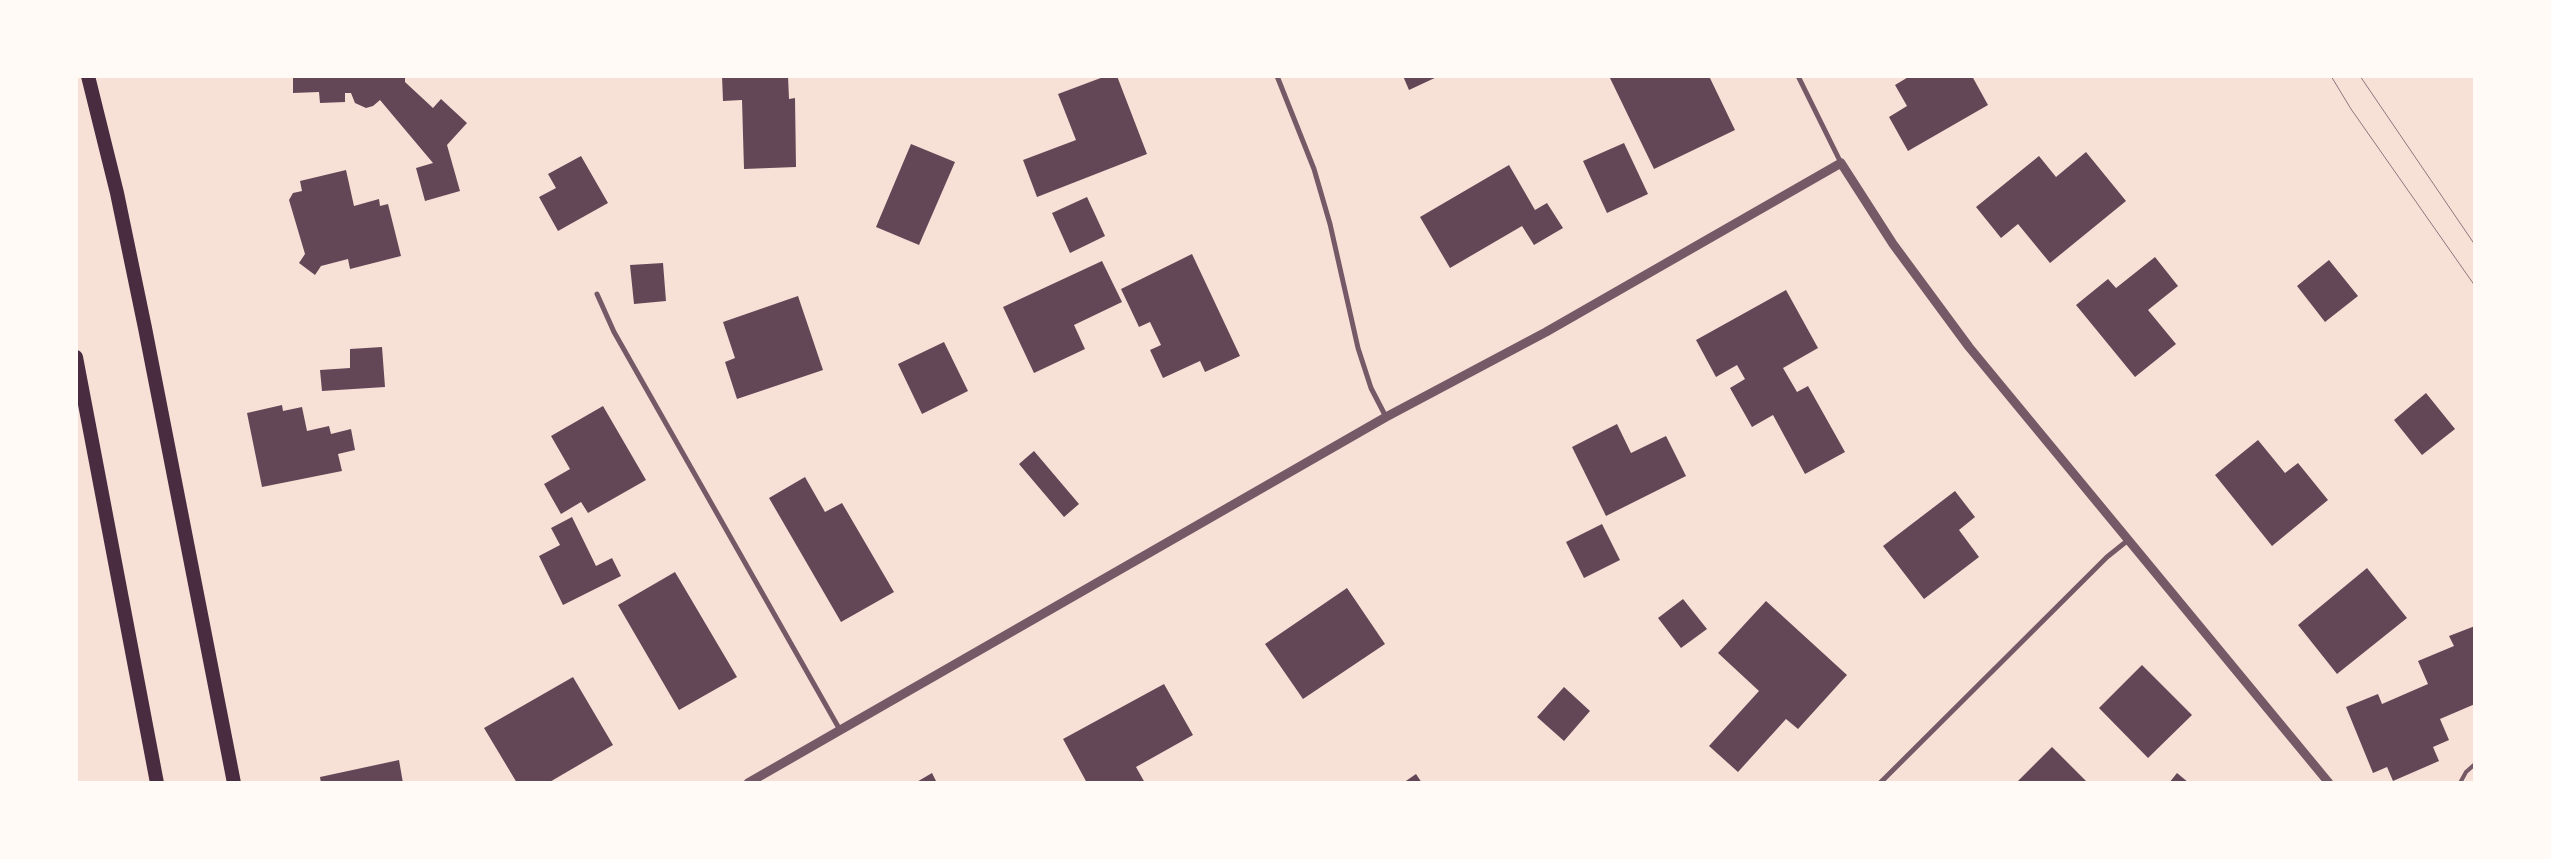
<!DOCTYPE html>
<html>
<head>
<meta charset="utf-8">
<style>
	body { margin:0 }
	#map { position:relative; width:2551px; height:859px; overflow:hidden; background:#f7e1d7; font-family:Literata,serif }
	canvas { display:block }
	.frame { position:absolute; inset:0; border:78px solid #fffaf5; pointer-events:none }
</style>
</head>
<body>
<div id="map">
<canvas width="2551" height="859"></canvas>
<div class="frame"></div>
</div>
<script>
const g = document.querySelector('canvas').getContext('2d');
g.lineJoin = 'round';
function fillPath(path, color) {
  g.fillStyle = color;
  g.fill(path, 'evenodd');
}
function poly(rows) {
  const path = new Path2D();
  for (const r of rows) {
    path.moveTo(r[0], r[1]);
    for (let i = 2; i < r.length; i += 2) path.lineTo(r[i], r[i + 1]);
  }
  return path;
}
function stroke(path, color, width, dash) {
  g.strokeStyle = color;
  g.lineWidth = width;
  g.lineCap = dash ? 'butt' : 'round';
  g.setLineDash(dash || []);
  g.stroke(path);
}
const building = poly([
	[293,76,405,76,405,82,433,108,441,99,467,123,447,145,460,191,425,201,416,168,433,163,380,100,373,106,366,108,355,103,351,93,345,93,345,102,320,103,319,92,293,93],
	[722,76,788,76,789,99,795,98,796,167,744,169,742,100,723,101],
	[1106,76,1117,76,1147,154,1037,197,1023,160,1076,140,1058,94],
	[1403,76,1439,76,1409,90],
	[1609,76,1709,76,1735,130,1654,169],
	[1910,76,1972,76,1988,105,1908,151,1889,117,1907,106,1895,85],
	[1624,143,1648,194,1607,213,1583,161],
	[911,144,955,162,919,245,876,227],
	[2086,152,2126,201,2050,263,2018,224,2001,238,1976,207,2039,156,2056,177],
	[581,156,608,203,558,231,539,197,556,188,548,174],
	[1509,165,1535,210,1547,203,1563,228,1534,245,1522,226,1450,268,1420,217],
	[346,170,354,206,379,199,380,206,388,204,401,256,350,269,348,259,321,266,315,275,299,263,305,254,289,200,293,193,302,191,300,181],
	[1087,197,1105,236,1070,253,1052,213],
	[1192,254,1240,356,1205,372,1200,361,1163,378,1150,350,1161,345,1150,322,1139,327,1121,289],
	[2155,257,2178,286,2148,310,2176,344,2135,377,2076,305,2108,279,2116,288],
	[2329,260,2358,296,2325,322,2297,286],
	[1102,261,1122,302,1074,325,1085,349,1034,373,1003,307],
	[663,263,666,301,634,304,630,265],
	[1786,290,1818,348,1783,368,1797,392,1808,386,1845,452,1805,474,1773,415,1752,427,1730,388,1745,379,1737,365,1716,377,1696,340],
	[798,296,823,370,737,399,725,362,735,358,723,322],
	[944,342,968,391,922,414,898,364],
	[382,347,385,387,322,391,320,370,350,368,350,349],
	[2426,393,2455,429,2422,455,2394,420],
	[282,405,283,411,302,407,307,431,329,426,331,434,351,429,355,450,338,454,342,471,262,487,247,413],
	[603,406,646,480,588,513,581,502,561,514,544,484,570,469,551,436],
	[1617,424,1631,453,1666,436,1686,476,1606,516,1572,447],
	[2258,440,2285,473,2298,463,2328,500,2272,546,2215,475],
	[1034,451,1079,504,1064,517,1019,464],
	[805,477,825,512,842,503,894,592,841,622,769,498],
	[1955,491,1975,517,1959,530,1979,557,1924,599,1883,546],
	[572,517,596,566,612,558,621,576,563,605,539,556,560,545,551,528],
	[1602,524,1620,560,1584,578,1566,542],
	[2367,568,2407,618,2337,674,2298,625],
	[675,572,737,677,679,710,618,605],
	[1347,588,1385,644,1303,699,1265,644],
	[1683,599,1707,629,1681,648,1658,618],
	[1766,601,1847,675,1798,729,1786,719,1738,772,1709,746,1759,691,1718,653],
	[2475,626,2475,704,2440,719,2449,740,2433,747,2439,761,2393,781,2387,767,2373,773,2346,707,2378,694,2382,704,2428,684,2418,661,2454,646,2449,636],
	[2142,665,2192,715,2148,758,2099,708],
	[573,677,613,745,548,783,517,783,484,728],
	[1164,684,1193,735,1136,767,1145,783,1087,783,1063,739],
	[1564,687,1590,711,1564,741,1537,717],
	[2052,747,2088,783,2016,783],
	[399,760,403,783,321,783,320,777],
	[932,773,937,783,915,783],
	[2177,773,2189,783,2169,783],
	[1416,774,1422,783,1403,783]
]);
const service = poly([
	[2460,783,2466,772,2475,764]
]);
const minor = poly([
	[1277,76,1314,169,1330,224,1358,348,1371,388,1386,417],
	[1798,76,1841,163],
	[597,294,614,332,840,730],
	[1880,783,2107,557,2127,541]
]);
const tertiary = poly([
	[748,783,1386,417,1546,332,1841,163,1893,244,1969,347,2329,783]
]);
const trunk = poly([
	[88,76,117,193,145,328,234,783],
	[76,357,157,783]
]);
const tram = poly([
	[2331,76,2351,109,2475,286],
	[2360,76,2475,245]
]);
fillPath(building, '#644757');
stroke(service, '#755966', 4);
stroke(minor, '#755966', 5);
stroke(tertiary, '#755966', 9);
stroke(trunk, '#4a2c40', 14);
stroke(tram, '#8f747c', 1);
</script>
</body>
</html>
